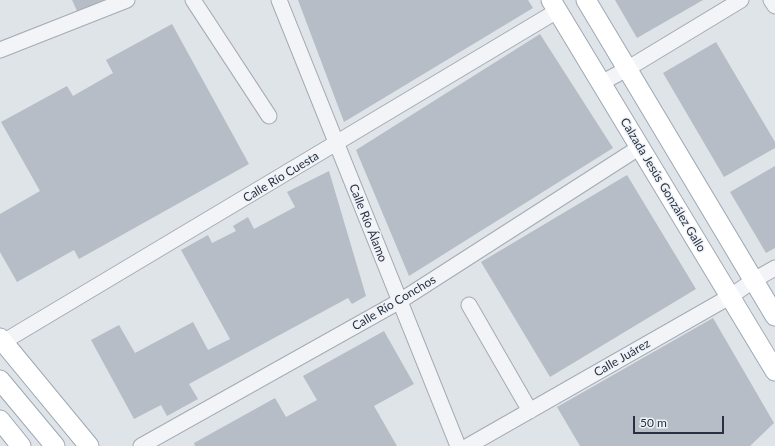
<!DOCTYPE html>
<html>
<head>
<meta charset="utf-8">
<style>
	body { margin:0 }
	#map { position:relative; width:775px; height:446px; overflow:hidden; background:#dfe4e9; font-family:Lato,sans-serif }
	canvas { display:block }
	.scale { position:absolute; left:633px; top:416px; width:91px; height:18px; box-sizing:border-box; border:2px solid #273141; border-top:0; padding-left:5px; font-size:12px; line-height:14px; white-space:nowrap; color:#273141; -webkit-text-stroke:3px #eff2f7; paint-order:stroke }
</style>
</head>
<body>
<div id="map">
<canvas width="775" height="446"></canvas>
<div class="scale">50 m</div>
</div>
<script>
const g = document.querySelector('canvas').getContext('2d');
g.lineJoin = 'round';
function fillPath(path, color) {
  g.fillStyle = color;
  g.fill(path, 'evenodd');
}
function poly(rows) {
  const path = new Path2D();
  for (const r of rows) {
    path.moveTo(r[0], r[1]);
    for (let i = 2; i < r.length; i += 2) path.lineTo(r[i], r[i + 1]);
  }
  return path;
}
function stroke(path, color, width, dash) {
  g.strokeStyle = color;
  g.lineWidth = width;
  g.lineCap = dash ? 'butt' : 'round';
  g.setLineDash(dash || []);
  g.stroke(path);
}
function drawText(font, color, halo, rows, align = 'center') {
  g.font = font + ' Lato,sans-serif';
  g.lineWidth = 3;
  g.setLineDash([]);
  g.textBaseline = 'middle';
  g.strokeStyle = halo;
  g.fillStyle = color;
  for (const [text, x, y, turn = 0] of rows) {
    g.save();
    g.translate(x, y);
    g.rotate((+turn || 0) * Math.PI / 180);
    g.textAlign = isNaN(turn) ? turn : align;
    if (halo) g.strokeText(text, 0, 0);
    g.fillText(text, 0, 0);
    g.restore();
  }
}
const building = poly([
	[72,0,107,0,77,11],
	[298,0,528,0,533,8,344,122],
	[615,0,703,0,637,38],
	[172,24,249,164,79,259,74,250,17,282,0,252,0,214,40,191,1,122,67,86,73,96,113,73,106,60],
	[540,34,613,148,409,276,356,150],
	[716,42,775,142,775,148,724,177,663,73],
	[775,166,775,248,766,253,730,192],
	[329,171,366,296,352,304,348,298,189,384,198,399,167,416,161,405,134,419,91,340,119,325,135,353,193,322,208,350,230,339,181,250,208,235,212,243,236,231,233,226,248,217,254,229,295,207,287,192],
	[627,175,696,289,550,377,481,262],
	[713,318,774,423,750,446,580,446,557,407],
	[384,331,414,384,374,406,397,446,195,446,194,443,275,398,286,417,317,400,303,376]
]);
const minor = poly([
	[193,0,269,116],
	[279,0,458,446],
	[771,0,775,6],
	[0,50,127,0],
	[601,83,627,69,741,0],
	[469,305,530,411],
	[3,342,557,11],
	[141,446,400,301,640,147],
	[468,446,731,296,754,280,775,268]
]);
const major = poly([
	[551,0,775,371],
	[586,0,775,316],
	[0,338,89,446],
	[0,380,55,446],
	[0,420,21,446]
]);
const streetNames = [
	["Calle Río Cuesta",281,177,-31],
	["Calzada Jesús González Gallo",663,185,59],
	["Calle Río Álamo",368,223,68],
	["Calle Río Conchos",394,303,-31],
	["Calle Juárez",622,358,-30]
];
fillPath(building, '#b6bdc6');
stroke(minor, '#a4abb3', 17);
stroke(major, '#9ea8b5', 21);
stroke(minor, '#f2f4f7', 15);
stroke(major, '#fff', 19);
drawText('12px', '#273141', '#eff2f7', streetNames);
</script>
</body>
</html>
